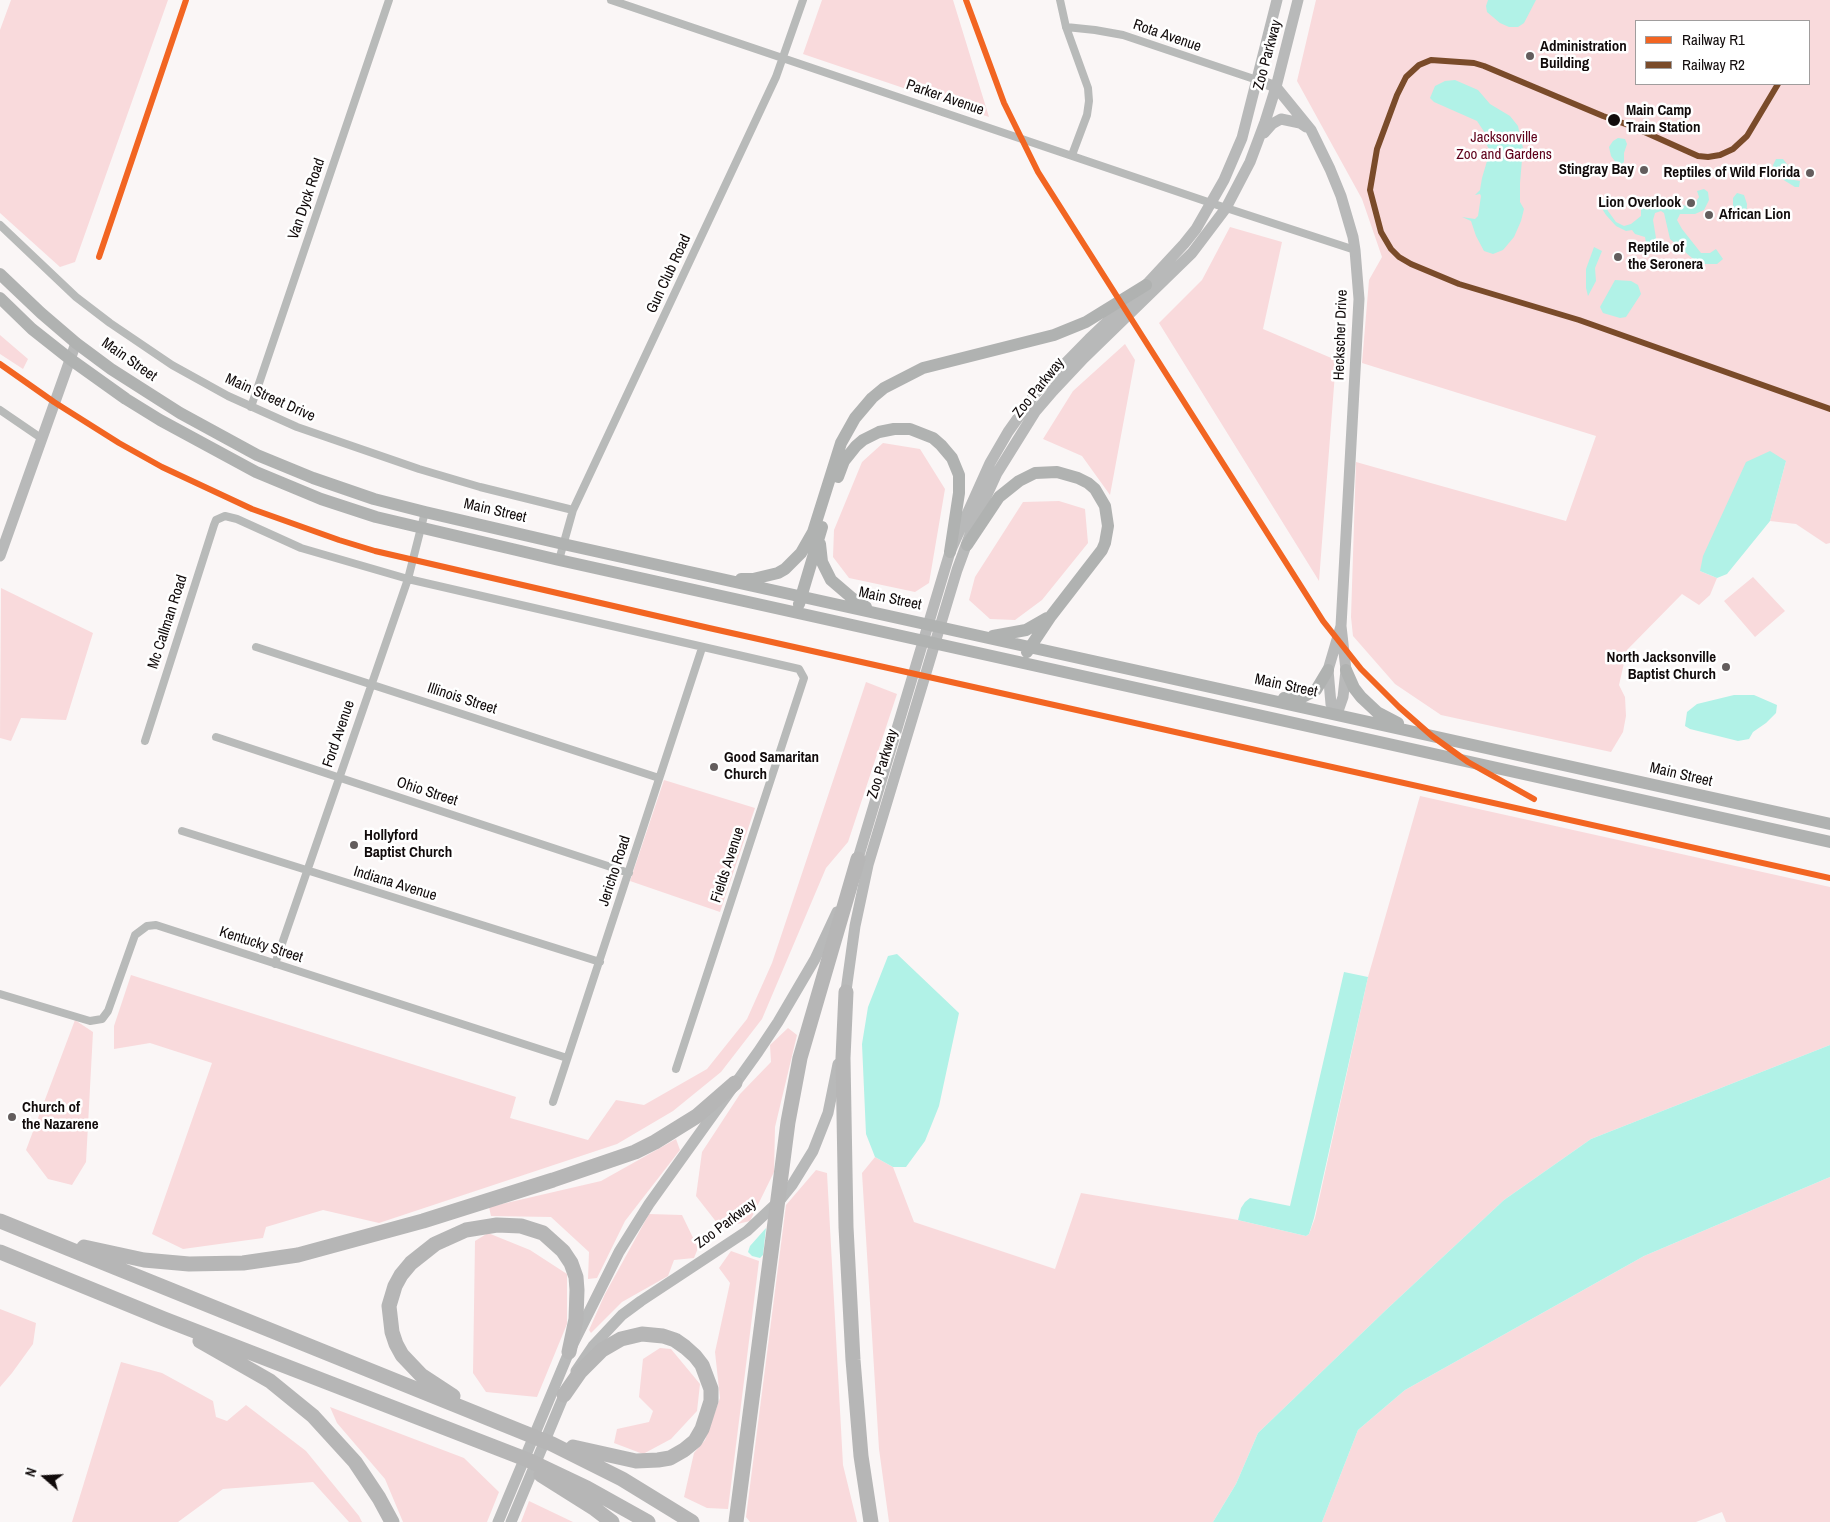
<!DOCTYPE html>
<html>
<head>
<meta charset="utf-8">
<style>
	body { margin:0 }
	#map { position:relative; width:1830px; height:1522px; overflow:hidden; background:#faf6f6; font-family:"Archivo Narrow",sans-serif }
	canvas { display:block }
	.legend { position:absolute; left:1635px; top:20px; width:175px; height:65px; box-sizing:border-box; background:#fff; border:1px solid #a09d9d; margin:0; padding:6px 9px; list-style:none; font-size:15px; color:#110b0b }
	.legend li { display:flex; align-items:center; gap:10px; height:25px }
	.legend b { width:25px; border:1px solid #a09d9d }
	.north { position:absolute; left:20px; top:1452px; width:50px; height:50px; -webkit-text-stroke:4px #fff; paint-order:stroke; rotate:289deg; font-size:14px; font-weight:700; line-height:20px; text-align:center; color:#110b0b }
	.north::after { content:''; display:block; margin:auto; width:18px; height:22px; background:#110b0b; clip-path:polygon(50% 0,100% 100%,50% 72%,0 100%) }
</style>
</head>
<body>
<div id="map">
<canvas width="1830" height="1522"></canvas>
<ul class="legend">
<li><b style="height:6px;background:#f26522"></b>Railway R1</li>
<li><b style="height:6px;background:#7a4b2a"></b>Railway R2</li>
</ul>
<div class="north">N</div>
</div>
<script>
const g = document.querySelector('canvas').getContext('2d');
g.lineJoin = 'round';
function fillPath(path, color) {
  g.fillStyle = color;
  g.fill(path, 'evenodd');
}
function poly(rows) {
  const path = new Path2D();
  for (const r of rows) {
    path.moveTo(r[0], r[1]);
    for (let i = 2; i < r.length; i += 2) path.lineTo(r[i], r[i + 1]);
  }
  return path;
}
function stroke(path, color, width, dash) {
  g.strokeStyle = color;
  g.lineWidth = width;
  g.lineCap = dash ? 'butt' : 'round';
  g.setLineDash(dash || []);
  g.stroke(path);
}
function drawText(font, color, halo, rows, align = 'center') {
  g.font = font + ' "Archivo Narrow",sans-serif';
  g.lineWidth = 5;
  g.setLineDash([]);
  g.textBaseline = 'middle';
  g.strokeStyle = halo;
  g.fillStyle = color;
  for (const [text, x, y, turn = 0] of rows) {
    g.save();
    g.translate(x, y);
    g.rotate((+turn || 0) * Math.PI / 180);
    g.textAlign = isNaN(turn) ? turn : align;
    if (halo) g.strokeText(text, 0, 0);
    g.fillText(text, 0, 0);
    g.restore();
  }
}
const green = poly([
	[11,0,168,0,75,262,60,267,0,213,0,30],
	[822,0,953,0,989,117,803,54],
	[1316,0,1830,0,1830,543,1826,544,1796,524,1770,521,1786,461,1700,571,1717,578,1710,595,1699,605,1682,594,1627,650,1619,685,1625,697,1626,716,1623,732,1611,752,1441,715,1395,684,1353,636,1351,617,1356,462,1566,521,1596,436,1362,363,1369,280,1382,257,1362,199,1297,81],
	[1636,21,1809,21,1809,84,1636,84],
	[1230,227,1282,242,1263,329,1336,360,1319,581,1159,323,1202,280],
	[0,335,28,359,23,369,0,354],
	[1125,344,1135,360,1110,495,1082,456,1043,439,1073,391],
	[883,443,920,449,945,489,929,583,915,592,849,578,833,557,834,530,862,462],
	[1059,501,1085,509,1088,543,1042,600,1015,620,990,619,969,600,975,577,1023,502],
	[1753,577,1785,611,1755,637,1724,601],
	[1,588,93,633,66,720,21,718,11,741,0,738],
	[866,682,897,694,848,842,826,868,762,1019,721,1072,673,1111,617,1144,379,1223,323,1210,266,1227,263,1238,183,1249,152,1234,212,1063,150,1043,114,1049,114,1026,131,975,516,1097,510,1118,588,1140,616,1100,644,1105,707,1069,747,1019,772,963],
	[664,780,755,808,720,912,630,881],
	[1420,796,1830,887,1830,1045,1591,1139,1504,1200,1387,1309,1258,1433,1236,1484,1213,1522,889,1522,879,1449,862,1173,875,1157,893,1167,914,1222,1055,1269,1081,1193,1238,1220,1306,1236,1309,1234,1315,1218,1368,977],
	[75,1020,93,1032,86,1162,72,1185,48,1179,26,1150],
	[788,1028,797,1035,775,1127,774,1172,750,1221,721,1228,696,1196,702,1152,740,1094,771,1062,770,1045],
	[676,1139,680,1150,625,1221,597,1278,588,1279,589,1252,551,1217,491,1216,489,1207,601,1181],
	[816,1170,827,1173,843,1465,857,1522,750,1522,746,1517,786,1205],
	[1830,1177,1830,1522,1726,1522,1722,1512,1696,1522,1322,1522,1358,1430,1405,1390,1644,1256],
	[649,1214,682,1215,698,1248,694,1258,674,1260,668,1276,622,1302,591,1333,589,1330,605,1294],
	[488,1233,530,1250,567,1274,567,1324,537,1397,486,1392,473,1373,475,1241],
	[731,1251,759,1261,728,1509,707,1508,684,1497,694,1453,705,1440,720,1398,715,1352,730,1283,719,1268],
	[0,1309,36,1323,33,1344,12,1373,0,1387],
	[660,1348,671,1349,700,1384,697,1411,671,1439,643,1454,614,1443,617,1429,649,1422,653,1411,639,1397,643,1359],
	[121,1362,162,1373,213,1401,216,1417,227,1421,246,1405,306,1451,359,1516,362,1522,349,1522,313,1482,223,1489,178,1522,72,1522],
	[330,1407,464,1458,499,1492,487,1522,403,1522,385,1479,337,1423],
	[529,1501,573,1522,521,1522]
]);
const water = poly([
	[1488,0,1536,0,1524,23,1518,27,1509,27,1500,23,1487,12,1486,6],
	[1455,80,1478,90,1490,104,1510,116,1518,126,1523,148,1520,183,1520,202,1524,209,1521,221,1514,237,1503,250,1493,254,1484,251,1476,236,1471,221,1462,217,1475,219,1478,216,1481,196,1480,194,1475,195,1480,190,1482,178,1490,151,1484,140,1485,133,1477,121,1434,102,1430,98,1435,86,1445,81],
	[1618,138,1625,139,1627,144,1624,153,1624,162,1620,165,1617,164,1611,156,1609,147,1613,141],
	[1776,159,1783,159,1790,168,1788,179,1800,181,1799,187,1795,187,1782,179,1773,169,1773,165],
	[1704,189,1708,192,1709,200,1704,210,1695,214,1680,214,1677,220,1682,229,1701,253,1710,253,1716,249,1723,259,1717,264,1699,264,1670,239,1664,213,1661,211,1655,213,1653,220,1658,250,1652,252,1649,252,1644,247,1646,243,1645,237,1635,234,1632,230,1626,231,1616,226,1606,215,1601,207,1602,200,1606,198,1605,204,1608,211,1616,222,1624,226,1631,224,1641,216,1641,201,1647,199,1648,203,1673,203,1687,206,1697,200,1699,197,1697,191],
	[1737,193,1744,195,1747,204,1746,220,1742,220,1739,218,1733,205,1733,198],
	[1594,247,1602,251,1595,268,1596,281,1588,296,1586,288,1586,269],
	[1615,280,1631,281,1638,285,1641,294,1626,317,1620,318,1603,313,1600,307],
	[1770,451,1786,461,1770,521,1727,574,1717,578,1700,571,1703,556,1746,462],
	[1734,695,1754,695,1777,705,1776,713,1766,723,1753,732,1749,739,1738,741,1690,729,1685,726,1687,712,1697,704],
	[897,954,959,1013,939,1106,925,1141,906,1167,893,1167,875,1157,866,1134,862,1044,868,1007,888,956],
	[1344,972,1368,977,1314,1218,1309,1234,1306,1236,1238,1220,1241,1208,1245,1202,1250,1198,1290,1206],
	[1830,1045,1830,1177,1644,1256,1405,1390,1358,1430,1322,1522,1213,1522,1236,1484,1258,1433,1387,1309,1504,1200,1591,1139],
	[766,1228,763,1255,760,1258,752,1256,748,1252,750,1246]
]);
const street = poly([
	[611,0,1211,203,1355,250],
	[1060,0,1066,27,1088,88,1089,101,1087,115,1072,155],
	[1066,27,1095,30,1123,35,1257,80],
	[0,225,76,297,110,323,172,365,228,396,297,427,419,469,480,487,573,510],
	[251,407,389,0],
	[0,410,41,438],
	[559,560,573,510,776,77,803,0],
	[256,647,659,778],
	[216,737,629,873],
	[145,741,214,525,216,520,225,516,237,519,301,548,408,579,799,669,804,678,676,1069],
	[182,831,600,962],
	[275,964,408,579,425,512],
	[0,994,90,1021,102,1019,108,1011,135,935,147,926,156,925,567,1058],
	[553,1102,702,648]
]);
const secondary = poly([
	[1257,80,1276,87,1311,130,1330,169,1341,196,1353,237,1355,250,1359,299,1341,626,1346,670,1343,697,1337,714,1331,704,1328,670,1341,626],
	[1264,133,1272,124,1281,119,1300,123,1306,127],
	[0,556,76,343],
	[856,865,950,552,990,463,1008,432,1035,394,1089,339,1146,285,1184,244,1196,229,1224,180,1242,138,1277,0],
	[845,998,855,926,868,865,957,570,975,521,997,473,1035,412,1053,391,1084,358,1192,253,1226,208,1250,162,1265,122,1276,87,1298,0],
	[576,1371,593,1346,622,1315,641,1301,747,1231,780,1200,792,1185,813,1151,828,1113,838,1064],
	[498,1522,569,1352,619,1252,649,1204,758,1052,778,1022,815,959,837,912],
	[511,1522,567,1388]
]);
const primary = poly([
	[0,274,41,313,76,343,111,369,180,413,257,455,313,478,374,499,425,512,563,544,1830,824],
	[0,298,32,329,70,359,126,399,160,420,256,472,321,499,376,517,559,560,1830,842],
	[838,477,844,461,856,446,863,440,879,432,894,429,910,429,933,438,941,445,952,458,959,475,959,493,950,552],
	[820,544,822,562,831,580,852,598,866,607],
	[967,545,999,497,1019,481,1035,473,1057,472,1078,478,1088,483,1095,489,1105,506,1108,526,1105,543,1102,550,1051,616,1027,652],
	[741,579,753,579,778,573,785,569,801,553,813,532,841,443,855,418,872,398,884,388,923,368,1054,335,1086,322,1146,285],
	[799,604,822,527],
	[993,636,1026,630,1047,618],
	[1346,670,1354,688,1361,697,1377,712,1398,723],
	[1284,698,1299,699,1316,690,1328,670]
]);
const highway = poly([
	[846,992,843,1058,846,1227,853,1360,861,1456,871,1522],
	[0,1221,552,1444,622,1479,692,1522],
	[84,1247,144,1260,189,1264,243,1263,298,1255,423,1221,553,1180,635,1152,655,1142,697,1116,735,1083],
	[0,1252,164,1319,528,1460,587,1488,648,1522],
	[200,1341,270,1381,313,1416,355,1462,379,1498,392,1522],
	[564,1395,580,1372,602,1350,621,1339,642,1334,663,1336,675,1340,685,1347,695,1356,702,1365,711,1389,711,1401,702,1429,695,1441,684,1450,670,1458,658,1460,636,1461,573,1447],
	[453,1396,421,1375,402,1355,396,1344,392,1332,389,1306,395,1286,401,1275,411,1263,435,1244,466,1230,497,1225,521,1226,543,1233,563,1251,571,1263,576,1277,577,1290,576,1319,569,1352],
	[541,1475,595,1509,612,1522],
	[736,1522,788,1122,800,1058,858,859]
]);
const rail1 = poly([
	[966,0,1004,103,1038,172,1323,621,1361,669,1399,707,1432,736,1468,762,1534,799],
	[99,257,186,0],
	[0,364,54,402,119,443,162,467,252,509,339,540,375,551,709,628,1830,878]
]);
const rail2 = poly([
	[1778,84,1747,136,1733,149,1720,155,1708,157,1698,156,1631,126,1603,116,1484,66,1474,63,1431,60,1419,65,1406,77,1397,95,1377,149,1370,190,1381,232,1391,249,1399,257,1411,264,1459,284,1579,320,1830,409]
]);
const markers = [
	[1530,56,5,"#635d5d"],
	[1614,120,7,"#110b0b"],
	[1644,170,5,"#635d5d"],
	[1810,173,5,"#635d5d"],
	[1691,203,5,"#635d5d"],
	[1709,215,5,"#635d5d"],
	[1618,257,5,"#635d5d"],
	[1726,667,5,"#635d5d"],
	[714,767,5,"#635d5d"],
	[354,845,5,"#635d5d"],
	[12,1117,5,"#635d5d"]
];
const streetNames = [
	["Rota Avenue",1167,36,19],
	["Zoo Parkway",1268,55,-75],
	["Parker Avenue",945,98,19],
	["Van Dyck Road",307,199,-71],
	["Gun Club Road",669,274,-65],
	["Heckscher Drive",1341,335,-88],
	["Main Street",129,360,35],
	["Zoo Parkway",1039,388,-51],
	["Main Street Drive",270,398,24],
	["Main Street",495,511,13],
	["Main Street",890,599,12],
	["Mc Callman Road",168,622,-72],
	["Main Street",1286,686,12],
	["Illinois Street",462,699,18],
	["Ford Avenue",339,734,-71],
	["Zoo Parkway",883,764,-73],
	["Main Street",1681,775,13],
	["Ohio Street",427,792,18],
	["Fields Avenue",728,865,-72],
	["Jericho Road",615,871,-72],
	["Indiana Avenue",395,884,17],
	["Kentucky Street",261,945,18],
	["Zoo Parkway",726,1224,-37]
];
const poiNames = [
	["Administration",1540,47],
	["Building",1540,64],
	["Stingray Bay",1634,170,"right"],
	["Reptiles of Wild Florida",1800,173,"right"],
	["Lion Overlook",1681,203,"right"],
	["African Lion",1719,215],
	["Reptile of",1628,248],
	["the Seronera",1628,265],
	["North Jacksonville",1716,658,"right"],
	["Baptist Church",1716,675,"right"],
	["Good Samaritan",724,758],
	["Church",724,775],
	["Hollyford",364,836],
	["Baptist Church",364,853],
	["Church of",22,1108],
	["the Nazarene",22,1125]
];
const stopNames = [
	["Main Camp",1626,111],
	["Train Station",1626,128]
];
const parkNames = [
	["Jacksonville",1504,138],
	["Zoo and Gardens",1504,155]
];
fillPath(green, '#f9dadc');
fillPath(water, '#b1f2e7');
stroke(street, '#b8bab9', 8);
stroke(secondary, '#b8b9b9', 11);
stroke(primary, '#b0b2b1', 12);
stroke(highway, '#b6b6b6', 15);
stroke(rail1, '#f26522', 6);
stroke(rail2, '#7a4b2a', 6);
for (const [x, y, r, color] of markers) {
  const dot = new Path2D();
  dot.arc(x, y, r, 0, 2 * Math.PI);
  g.fillStyle = color;
  g.fill(dot);
  stroke(dot, '#fff', 2);
}
drawText('15px', '#110b0b', '#fff', streetNames);
drawText('bold 15px', '#110b0b', '#fff', poiNames, 'left');
drawText('bold 15px', '#110b0b', '#fff', stopNames, 'left');
drawText('15px', '#5e001a', '#fff', parkNames);
</script>
</body>
</html>
